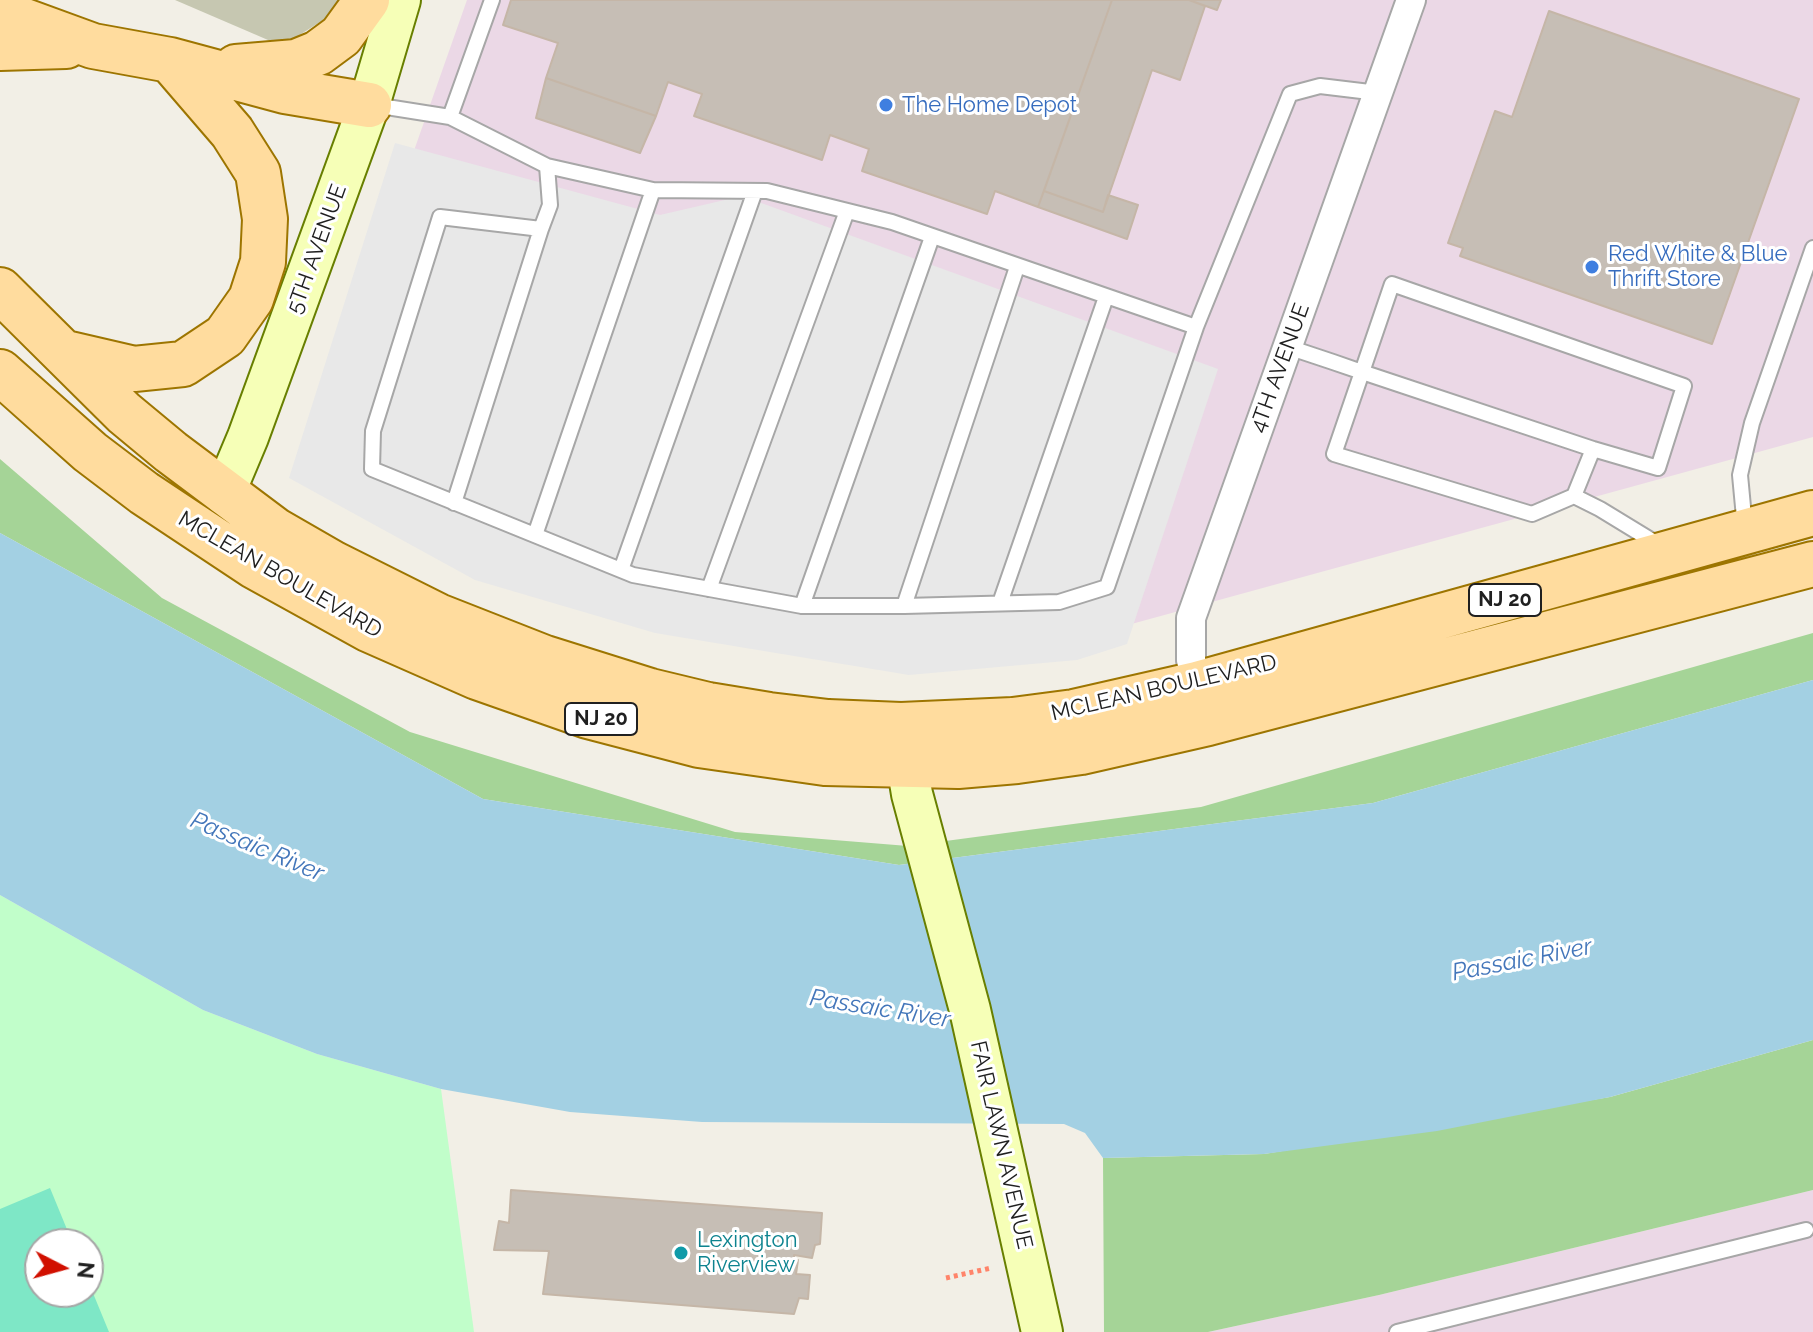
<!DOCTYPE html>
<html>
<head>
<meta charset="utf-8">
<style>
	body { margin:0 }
	#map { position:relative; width:1813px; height:1332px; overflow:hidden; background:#f2efe6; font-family:Raleway,sans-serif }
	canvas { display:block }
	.north { position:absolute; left:24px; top:1228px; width:80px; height:80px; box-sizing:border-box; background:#fff; border:2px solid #a6a6a6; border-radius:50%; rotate:96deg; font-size:22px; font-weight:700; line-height:32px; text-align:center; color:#202020 }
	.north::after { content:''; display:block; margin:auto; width:28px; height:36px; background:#d11000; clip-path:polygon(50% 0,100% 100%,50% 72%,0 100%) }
</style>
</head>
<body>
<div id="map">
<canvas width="1813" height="1332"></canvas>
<div class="north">N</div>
</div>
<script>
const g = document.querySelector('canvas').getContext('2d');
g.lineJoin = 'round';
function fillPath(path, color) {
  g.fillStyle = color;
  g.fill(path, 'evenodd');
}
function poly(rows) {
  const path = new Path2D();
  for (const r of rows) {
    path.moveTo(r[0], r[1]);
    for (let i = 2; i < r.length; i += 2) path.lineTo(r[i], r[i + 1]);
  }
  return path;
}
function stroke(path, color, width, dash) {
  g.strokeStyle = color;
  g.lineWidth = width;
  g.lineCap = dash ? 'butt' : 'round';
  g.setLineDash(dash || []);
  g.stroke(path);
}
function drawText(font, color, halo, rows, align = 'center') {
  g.font = font + ' Raleway,sans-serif';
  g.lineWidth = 6;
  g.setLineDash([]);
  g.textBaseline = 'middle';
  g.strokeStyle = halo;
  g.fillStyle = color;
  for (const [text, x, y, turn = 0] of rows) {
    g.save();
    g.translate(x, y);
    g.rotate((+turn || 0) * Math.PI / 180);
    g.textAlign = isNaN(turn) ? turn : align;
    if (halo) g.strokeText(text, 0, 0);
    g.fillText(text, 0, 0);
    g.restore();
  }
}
const industrial = poly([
	[467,0,1813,0,1813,437,1055,645,303,466],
	[1813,1190,1813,1332,1208,1332,1379,1295]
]);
const construction = poly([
	[175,0,349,0,347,5,282,46]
]);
const forest = poly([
	[0,459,162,598,410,732,735,832,908,846,1201,807,1813,633,1813,680,1373,803,899,865,483,799,0,533],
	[1813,1040,1813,1190,1379,1295,1208,1332,1104,1332,1103,1158,1264,1154,1610,1097]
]);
const park = poly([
	[0,895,203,1010,317,1054,441,1089,474,1332,0,1332],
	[40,1244,88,1244,88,1292,40,1292]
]);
const pitch = poly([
	[50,1188,73,1244,40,1244,40,1292,88,1292,88,1281,109,1332,0,1332,0,1209]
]);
const parking = poly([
	[395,143,660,215,742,196,1218,369,1127,644,1077,660,909,675,655,633,475,580,289,478]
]);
const water = poly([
	[0,533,483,799,899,865,1373,803,1813,680,1813,1040,1610,1097,1437,1131,1264,1154,1103,1158,1085,1133,1064,1124,702,1122,570,1112,441,1089,317,1054,203,1010,0,895]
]);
const building = poly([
	[511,0,1112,0,1038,207,995,191,987,214,862,171,869,149,830,135,822,160,694,116,702,94,668,82,656,116,546,78,558,43,503,25,511,0],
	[1112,0,1189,0,1205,6,1180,80,1152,70,1103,212,1044,191,1112,0],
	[1189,0,1221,0,1217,10,1189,0],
	[1549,11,1799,99,1712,344,1460,256,1463,248,1448,243,1495,111,1512,117,1549,11],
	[546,78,656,116,640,153,536,118,546,78],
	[1044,191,1103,212,1108,195,1138,205,1127,239,1038,207,1044,191],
	[511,1190,822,1213,820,1244,815,1245,812,1258,794,1255,794,1260,798,1260,796,1274,810,1275,808,1299,799,1298,794,1314,543,1294,549,1251,494,1250,499,1221,509,1223,511,1190]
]);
const path = poly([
	[946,1278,991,1268]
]);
const service = poly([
	[374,105,450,117,547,166,550,205,541,229,440,217,373,431,372,469,633,575,802,606,904,606,1059,602,1107,587,1196,327,1290,94,1320,86,1378,93],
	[450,117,492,0],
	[547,166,653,190,767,191,892,222,1196,327],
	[1288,347,1333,362,1362,372,1593,449,1658,468,1684,386,1392,284,1362,372,1334,454,1532,514,1574,496,1600,509,1659,545],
	[1574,496,1593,449],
	[454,503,541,229],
	[1745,528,1740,475,1752,423,1813,248],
	[535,535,653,190],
	[621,570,755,191],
	[709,589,847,211],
	[1000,603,1106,297],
	[802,606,932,237],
	[904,606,1017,267],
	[1397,1332,1806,1230]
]);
const minor = poly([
	[1206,698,1197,684,1191,660,1191,618,1411,0]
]);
const secondary = poly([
	[224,494,248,437,369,105,400,0],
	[902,733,912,794,970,1010,1042,1332]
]);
const primary = poly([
	[0,12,93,46,170,60,285,91,369,105],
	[0,48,66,46],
	[236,67,296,62,318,53,341,36,367,0],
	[0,290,124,413,171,452,275,530,334,564,438,616,545,658,650,691,708,705,769,715,828,722,901,725,1013,720,1074,712,1197,684,1813,513],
	[65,353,134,369,183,364,225,336,251,299,263,262,265,219,258,173,232,132,170,60],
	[0,372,90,452,144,493,254,566,368,629,477,677,588,716,699,745,825,763,958,766,1017,761,1081,752,1208,723,1813,564]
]);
const markers = [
	[886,105,8,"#3f7fe0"],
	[1592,267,8,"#3f7fe0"],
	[681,1253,8,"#0f9aa8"]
];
const shields = [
	[1505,600,72],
	[601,719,72]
];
const shieldNames = [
	["NJ 20",1505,600],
	["NJ 20",601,719]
];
const shopNames = [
	["The Home Depot",902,105],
	["Red White & Blue",1608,254],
	["Thrift Store",1608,279]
];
const streetNames = [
	["5TH AVENUE",317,249,-70],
	["4TH AVENUE",1280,368,-70],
	["MCLEAN BOULEVARD",280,575,30],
	["MCLEAN BOULEVARD",1164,688,-13],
	["FAIR LAWN AVENUE",1001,1145,77]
];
const cultureNames = [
	["Lexington",697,1240],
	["Riverview",697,1265]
];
const waterNames = [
	["Passaic River",257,847,23],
	["Passaic River",1522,960,-11],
	["Passaic River",880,1009,9]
];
fillPath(industrial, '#ebd8e6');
fillPath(construction, '#c6c7b1');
fillPath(forest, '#a5d497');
fillPath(park, '#c1feca');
fillPath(pitch, '#7ee7c6');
fillPath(parking, '#e8e8e8');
fillPath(water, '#a3d0e3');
fillPath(building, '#c6beb5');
stroke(building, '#c5b6a7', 2);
stroke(service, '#a7a7a7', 18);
stroke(minor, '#a7a7a7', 32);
stroke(secondary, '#687f00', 44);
stroke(primary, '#9d7500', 48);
stroke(path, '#ff846a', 5, [4, 4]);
stroke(service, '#fff', 14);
stroke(minor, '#fff', 28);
stroke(secondary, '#f6ffb7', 40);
stroke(primary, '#ffdc9e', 44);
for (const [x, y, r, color] of markers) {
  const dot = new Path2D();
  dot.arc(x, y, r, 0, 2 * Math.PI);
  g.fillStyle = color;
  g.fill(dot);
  stroke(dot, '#fff', 3);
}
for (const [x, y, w] of shields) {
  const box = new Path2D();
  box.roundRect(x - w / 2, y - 16, w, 32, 6);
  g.fillStyle = '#fff';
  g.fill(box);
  stroke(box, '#202020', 2);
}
drawText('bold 20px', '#202020', null, shieldNames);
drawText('22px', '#366cbe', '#fff', shopNames, 'left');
drawText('22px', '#202020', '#fff', streetNames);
drawText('22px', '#0d838f', '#fff', cultureNames, 'left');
drawText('italic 24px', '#4376ba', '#fff', waterNames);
</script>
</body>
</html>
